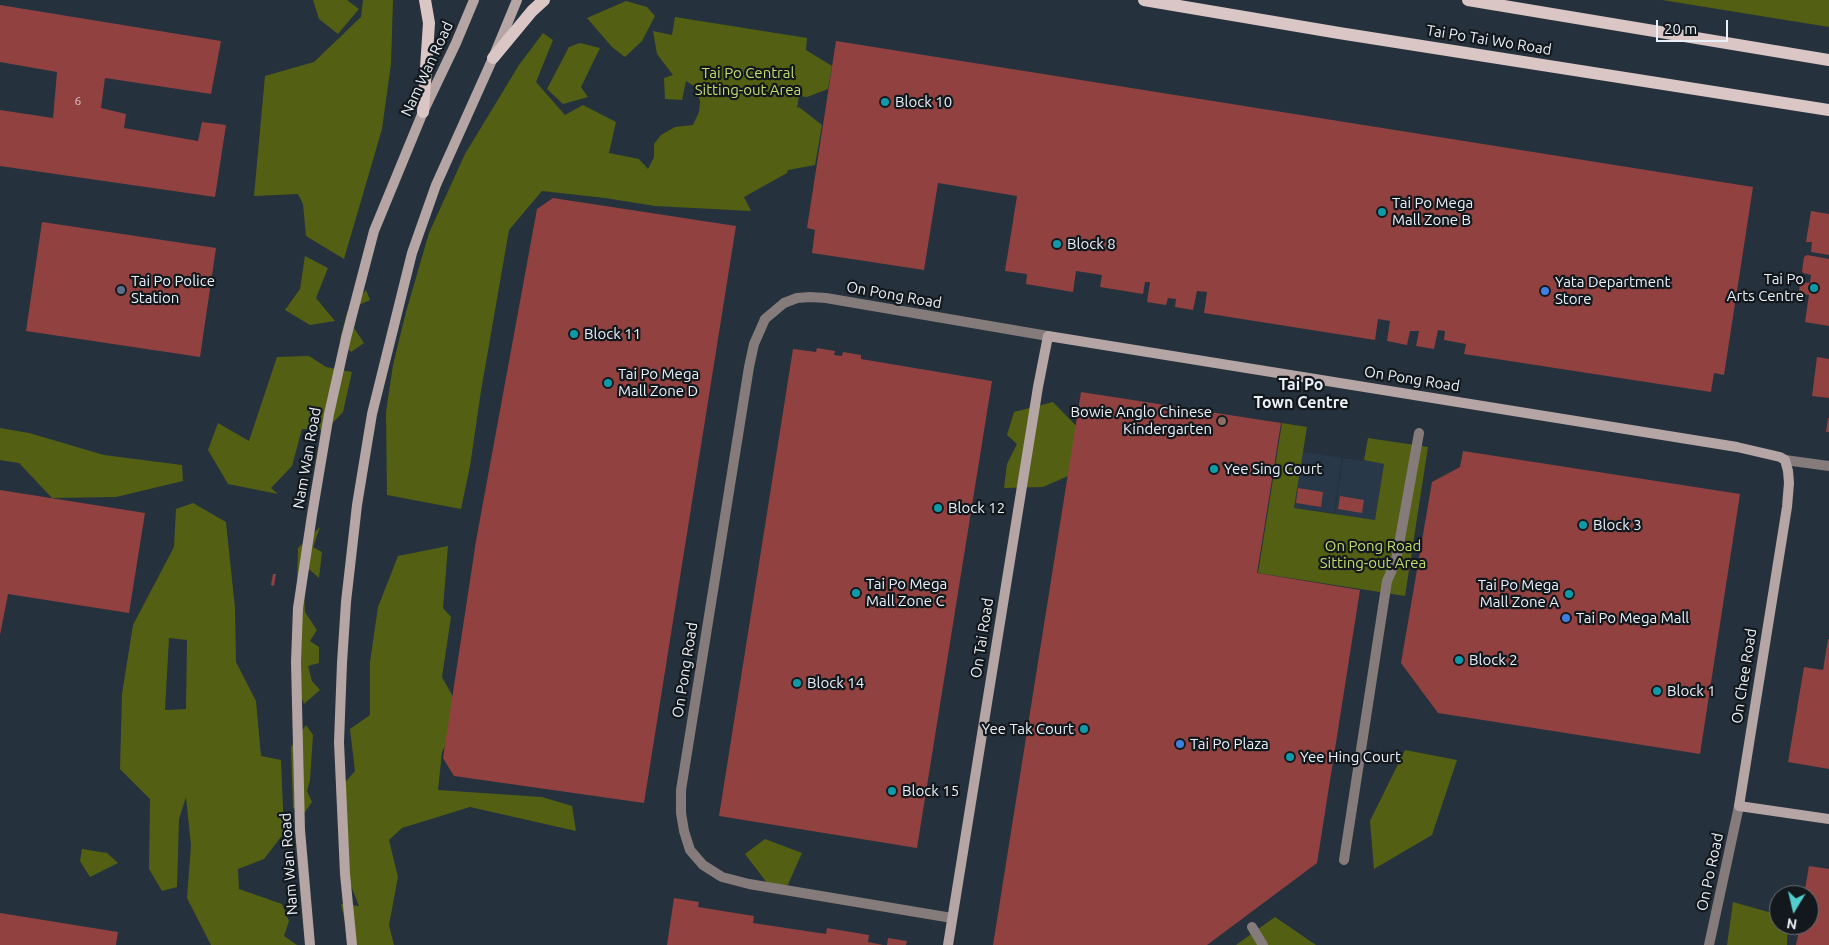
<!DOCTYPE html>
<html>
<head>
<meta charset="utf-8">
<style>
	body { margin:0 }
	#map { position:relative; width:1829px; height:945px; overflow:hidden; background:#25313c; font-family:Ubuntu,sans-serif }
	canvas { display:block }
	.north { position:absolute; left:1769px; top:885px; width:50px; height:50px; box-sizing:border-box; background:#13181d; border:1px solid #696e75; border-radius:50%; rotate:189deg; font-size:14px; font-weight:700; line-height:20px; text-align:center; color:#e9f0f8 }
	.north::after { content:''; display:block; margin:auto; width:18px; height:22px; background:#52cdcd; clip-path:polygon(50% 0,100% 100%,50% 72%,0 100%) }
	.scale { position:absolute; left:1656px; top:20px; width:72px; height:22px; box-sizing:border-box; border:2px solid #e9f0f8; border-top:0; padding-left:6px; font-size:15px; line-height:18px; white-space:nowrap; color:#e9f0f8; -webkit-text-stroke:4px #13181d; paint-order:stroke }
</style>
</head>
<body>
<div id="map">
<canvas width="1829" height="945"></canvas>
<div class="north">N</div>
<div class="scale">20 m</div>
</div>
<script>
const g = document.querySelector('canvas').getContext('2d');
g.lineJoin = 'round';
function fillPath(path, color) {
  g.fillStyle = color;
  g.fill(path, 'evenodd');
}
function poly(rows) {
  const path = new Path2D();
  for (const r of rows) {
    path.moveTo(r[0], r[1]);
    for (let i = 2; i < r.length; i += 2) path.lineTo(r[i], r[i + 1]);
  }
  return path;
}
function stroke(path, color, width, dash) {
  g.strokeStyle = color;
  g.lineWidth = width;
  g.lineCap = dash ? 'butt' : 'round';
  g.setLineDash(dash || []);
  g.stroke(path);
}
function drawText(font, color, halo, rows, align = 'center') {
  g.font = font + ' Ubuntu,sans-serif';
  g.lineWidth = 4.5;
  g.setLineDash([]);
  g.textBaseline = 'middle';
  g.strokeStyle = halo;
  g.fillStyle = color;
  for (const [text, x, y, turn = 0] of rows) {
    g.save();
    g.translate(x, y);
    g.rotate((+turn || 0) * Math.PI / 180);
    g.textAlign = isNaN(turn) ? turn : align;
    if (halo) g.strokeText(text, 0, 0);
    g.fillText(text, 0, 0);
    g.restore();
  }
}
const built = poly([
	[1303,452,1342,458,1334,513,1294,508],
	[1343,458,1384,463,1375,520,1335,514]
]);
const green = poly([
	[313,0,347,0,359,9,338,34,319,19],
	[363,0,393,0,391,64,382,129,344,259,306,236,303,204,298,194,254,196,265,76,314,62,361,17],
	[1662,0,1829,0,1829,27],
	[626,1,647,7,655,16,642,41,625,57,612,47,587,18],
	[675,17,807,38,806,50,832,66,828,89,807,97,799,96,797,108,799,107,822,125,815,165,788,170,787,173,744,197,751,211,655,206,605,198,542,191,509,230,481,391,470,466,461,509,387,495,386,412,393,365,406,312,429,233,465,154,519,65,543,33,553,40,536,82,565,115,583,105,616,122,609,153,639,159,648,169,654,157,654,144,661,135,675,127,693,125,699,112,700,101,694,86,686,81,682,100,665,99,664,78,673,75,657,54,653,31,672,35],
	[580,43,600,48,581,87,588,97,563,104,547,89,569,47],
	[305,256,328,268,316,298,335,321,310,325,285,310,300,289],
	[366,290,370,300,359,305,354,328,364,343,351,352,340,340,347,312],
	[309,356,326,367,352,372,343,412,326,430,302,429,292,466,271,488,278,494,228,484,208,450,218,423,249,441,277,357],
	[1053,402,1087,437,1084,469,1043,487,1004,488,1007,464,1017,444,1007,435,1014,412],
	[1282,423,1307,427,1294,508,1375,520,1384,464,1364,460,1368,438,1428,447,1405,596,1258,573],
	[0,428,29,433,104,455,182,465,183,481,116,497,52,498,19,463,0,460],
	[193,503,226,522,235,608,236,662,256,701,261,756,281,760,284,833,264,859,238,869,239,889,282,904,289,921,284,936,297,945,211,945,187,898,191,845,186,797,179,819,177,887,162,891,149,869,150,799,120,769,122,694,133,625,174,547,176,509],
	[169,638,187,640,186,709,165,710],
	[320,527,313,547,322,552,319,578,309,569,304,590,305,612,317,630,310,641,319,647,319,663,308,666,312,681,320,690,304,704,299,692,296,618,298,548],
	[448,546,443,608,451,617,442,677,462,713,442,752,438,790,542,797,572,806,576,831,470,807,402,828,389,840,398,877,389,925,394,945,350,945,341,904,359,906,349,881,340,788,355,771,350,729,370,715,370,662,378,607,398,556],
	[306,725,313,735,310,780,307,791,312,802,305,812,293,808,291,747],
	[1405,750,1457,760,1432,835,1374,869,1370,821],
	[765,839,802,853,786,889,771,888,745,854],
	[82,849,107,853,118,863,90,877,80,861],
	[1733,902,1779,915,1779,925,1788,925,1787,945,1727,945],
	[1275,917,1316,945,1236,945]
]);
const building = poly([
	[0,5,221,41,211,94,105,78,101,108,126,114,124,128,198,141,202,122,226,125,215,197,0,166,0,110,53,118,57,72,0,62],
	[836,41,1753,187,1724,375,1714,373,1711,392,1464,354,1466,344,1444,340,1445,331,1438,330,1434,349,1416,346,1419,331,1410,331,1407,345,1387,341,1390,321,1378,319,1375,340,1204,313,1207,292,1197,291,1193,310,1175,307,1176,299,1168,298,1166,305,1147,302,1150,282,1145,282,1143,294,1100,287,1102,275,1076,271,1073,292,1026,284,1027,274,1005,271,1017,196,938,183,924,270,812,253,815,230,807,228],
	[553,198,736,226,644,803,454,776,443,758,476,541,537,209],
	[1811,211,1829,214,1829,255,1811,252,1812,242,1806,242],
	[42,222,216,248,200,357,26,331],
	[1807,255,1829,259,1829,326,1805,322,1809,295,1799,293,1800,282,1810,283,1811,275,1803,273,1802,271,1804,257],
	[817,348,835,351,834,355,842,356,843,352,861,355,861,359,992,381,917,848,719,816,793,349,816,352],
	[1817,357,1829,359,1829,398,1812,396],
	[1081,392,1281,423,1257,573,1360,590,1317,863,1207,945,993,945],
	[1828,418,1829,418,1829,432,1826,432],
	[1463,451,1740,494,1700,754,1438,713,1401,663,1432,482,1460,467],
	[1298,488,1323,492,1321,507,1296,503],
	[0,490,145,513,129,613,8,594,0,635],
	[1340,496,1364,500,1362,513,1338,509],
	[273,574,276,574,274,586,271,585],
	[1828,639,1829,639,1829,769,1788,762,1804,667,1823,670],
	[1809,866,1829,869,1829,945,1796,945,1800,925,1809,925,1809,895,1804,895],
	[674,898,699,902,698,907,754,916,753,923,826,934,827,928,869,935,868,942,883,945,667,945],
	[0,913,118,932,116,945,0,945],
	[888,938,907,941,906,945,887,945]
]);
const street = poly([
	[1785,460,1829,466],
	[1344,860,1387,581,1396,561,1419,433],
	[952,918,749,884,722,877,703,865,690,850,684,831,681,813,681,790,749,367,754,344,765,319,784,303,797,298,810,297,826,298,1048,336],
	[1252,927,1263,945],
	[1709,945,1739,806]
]);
const secondary = poly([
	[310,945,300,830,296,662,298,608,312,515,329,414,346,338,374,231,423,112,456,43,474,0],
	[352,945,345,874,339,742,342,663,346,602,357,505,372,414,412,253,436,185,493,58,517,0],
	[948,945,1038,387,1048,336,1737,447,1780,457,1785,460,1788,471,1789,483,1787,507,1739,806,1829,819]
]);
const primary = poly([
	[1144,0,1339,33,1829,110],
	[1468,0,1829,60],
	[493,58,532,11,544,0],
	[423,112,429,23,425,0]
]);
const markers = [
	[885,102,5,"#0f9aa8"],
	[1382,212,5,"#0f9aa8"],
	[1057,244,5,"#0f9aa8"],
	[1814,288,5,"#0f9aa8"],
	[121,290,5,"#5c6f8a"],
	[1545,291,5,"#3f7fe0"],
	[574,334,5,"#0f9aa8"],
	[608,383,5,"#0f9aa8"],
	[1222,421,5,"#8d6e63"],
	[1214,469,5,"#0f9aa8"],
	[938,508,5,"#0f9aa8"],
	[1583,525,5,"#0f9aa8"],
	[856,593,5,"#0f9aa8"],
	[1569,594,5,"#0f9aa8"],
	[1566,618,5,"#3f7fe0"],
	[1459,660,5,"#0f9aa8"],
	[797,683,5,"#0f9aa8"],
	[1657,691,5,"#0f9aa8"],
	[1084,729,5,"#0f9aa8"],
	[1180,744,5,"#3f7fe0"],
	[1290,757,5,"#0f9aa8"],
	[892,791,5,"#0f9aa8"]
];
const numberNames = [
	["6",78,101]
];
const streetNames = [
	["Tai Po Tai Wo Road",1489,40,9],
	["Nam Wan Road",427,69,-65],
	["On Pong Road",894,295,10],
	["On Pong Road",1412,379,9],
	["Nam Wan Road",307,458,-80],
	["On Tai Road",982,638,-81],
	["On Pong Road",685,670,-81],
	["On Chee Road",1744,676,-81],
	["Nam Wan Road",289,864,-94],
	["On Po Road",1710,872,-78]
];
const parkNames = [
	["Tai Po Central",748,73],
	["Sitting-out Area",748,90],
	["On Pong Road",1373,546],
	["Sitting-out Area",1373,563]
];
const poiNames = [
	["Block 10",895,102],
	["Tai Po Mega",1392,203],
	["Mall Zone B",1392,220],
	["Block 8",1067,244],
	["Tai Po",1804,279,"right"],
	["Arts Centre",1804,296,"right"],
	["Tai Po Police",131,281],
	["Station",131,298],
	["Yata Department",1555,282],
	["Store",1555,299],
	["Block 11",584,334],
	["Tai Po Mega",618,374],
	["Mall Zone D",618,391],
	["Bowie Anglo Chinese",1212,412,"right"],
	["Kindergarten",1212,429,"right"],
	["Yee Sing Court",1224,469],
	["Block 12",948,508],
	["Block 3",1593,525],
	["Tai Po Mega",866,584],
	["Mall Zone C",866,601],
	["Tai Po Mega",1559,585,"right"],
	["Mall Zone A",1559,602,"right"],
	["Tai Po Mega Mall",1576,618],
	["Block 2",1469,660],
	["Block 14",807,683],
	["Block 1",1667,691],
	["Yee Tak Court",1074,729,"right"],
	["Tai Po Plaza",1190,744],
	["Yee Hing Court",1300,757],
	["Block 15",902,791]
];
const neighbourhoodNames = [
	["Tai Po",1301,385],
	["Town Centre",1301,403]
];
fillPath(built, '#283849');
fillPath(green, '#536013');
fillPath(building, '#914240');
stroke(street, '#847b7a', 10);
stroke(secondary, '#b5a5a4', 10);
stroke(primary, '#dac6c4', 12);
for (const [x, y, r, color] of markers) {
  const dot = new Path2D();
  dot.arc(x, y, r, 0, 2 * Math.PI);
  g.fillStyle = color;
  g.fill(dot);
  stroke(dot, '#13181d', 2);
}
drawText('12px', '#d3c4ca', null, numberNames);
drawText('15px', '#e9f0f8', '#13181d', streetNames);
drawText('15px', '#c5dc6e', '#13181d', parkNames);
drawText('15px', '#e9f0f8', '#13181d', poiNames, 'left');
drawText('bold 16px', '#e9f0f8', '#13181d', neighbourhoodNames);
</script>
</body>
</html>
